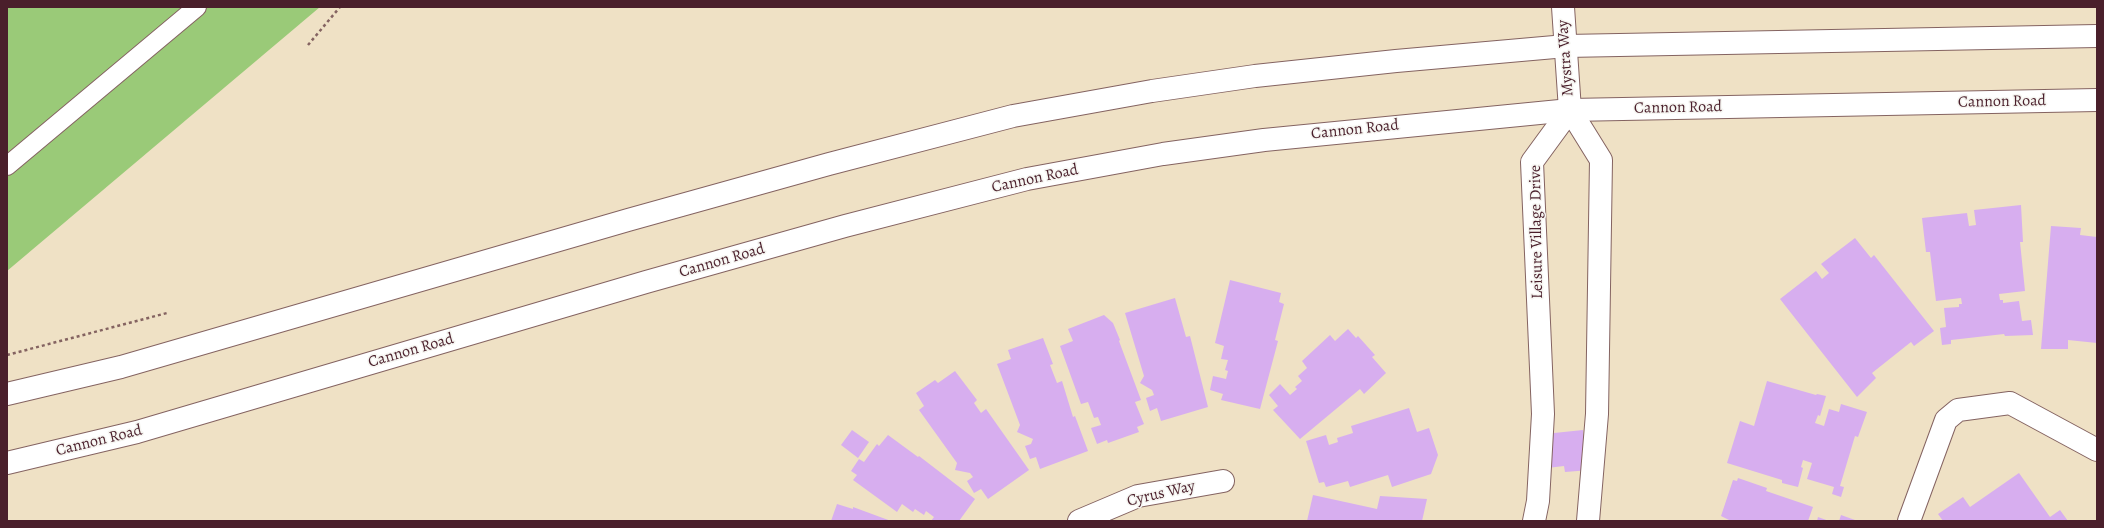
<!DOCTYPE html>
<html>
<head>
<meta charset="utf-8">
<style>
	body { margin:0 }
	#map { position:relative; width:2104px; height:528px; overflow:hidden; background:#efe1c5; font-family:Alegreya,serif }
	canvas { display:block }
	.frame { position:absolute; inset:0; border:8px solid #4a1f2b; pointer-events:none }
</style>
</head>
<body>
<div id="map">
<canvas width="2104" height="528"></canvas>
<div class="frame"></div>
</div>
<script>
const g = document.querySelector('canvas').getContext('2d');
g.lineJoin = 'round';
function fillPath(path, color) {
  g.fillStyle = color;
  g.fill(path, 'evenodd');
}
function poly(rows) {
  const path = new Path2D();
  for (const r of rows) {
    path.moveTo(r[0], r[1]);
    for (let i = 2; i < r.length; i += 2) path.lineTo(r[i], r[i + 1]);
  }
  return path;
}
function stroke(path, color, width, dash) {
  g.strokeStyle = color;
  g.lineWidth = width;
  g.lineCap = dash ? 'butt' : 'round';
  g.setLineDash(dash || []);
  g.stroke(path);
}
function drawText(font, color, halo, rows, align = 'center') {
  g.font = font + ' Alegreya,serif';
  g.lineWidth = 3;
  g.setLineDash([]);
  g.textBaseline = 'middle';
  g.strokeStyle = halo;
  g.fillStyle = color;
  for (const [text, x, y, turn = 0] of rows) {
    g.save();
    g.translate(x, y);
    g.rotate((+turn || 0) * Math.PI / 180);
    g.textAlign = isNaN(turn) ? turn : align;
    if (halo) g.strokeText(text, 0, 0);
    g.fillText(text, 0, 0);
    g.restore();
  }
}
const green = poly([
	[7,7,320,7,7,271]
]);
const building = poly([
	[2021,205,2023,242,2020,242,2025,291,1999,294,2000,300,2003,300,2003,303,2019,301,2022,321,2031,320,2033,335,2005,336,2004,334,1951,340,1951,344,1942,345,1940,328,1946,327,1944,308,1959,307,1959,304,1962,304,1961,298,1936,301,1930,252,1926,252,1922,218,1967,213,1969,226,1976,225,1974,210],
	[2051,226,2081,228,2080,235,2097,237,2097,343,2068,340,2068,349,2041,349],
	[1855,238,1871,258,1874,255,1934,331,1914,346,1911,342,1872,373,1876,378,1857,397,1780,299,1816,271,1822,279,1829,273,1821,264],
	[1230,280,1281,293,1279,302,1284,304,1275,340,1278,341,1260,409,1221,400,1223,394,1210,390,1213,376,1226,379,1228,371,1225,370,1228,360,1221,359,1224,346,1215,343],
	[1175,298,1186,337,1190,336,1208,407,1161,421,1157,408,1150,411,1146,398,1154,395,1152,390,1140,383,1144,376,1125,313],
	[1104,315,1113,323,1120,340,1119,341,1141,400,1135,402,1144,424,1137,427,1139,432,1108,443,1107,440,1097,444,1091,428,1101,425,1098,417,1094,418,1088,402,1081,404,1060,346,1073,341,1068,329],
	[1348,329,1356,338,1358,336,1375,355,1372,357,1386,373,1364,394,1360,389,1300,439,1273,410,1278,406,1269,395,1280,384,1290,395,1297,389,1295,387,1302,381,1298,376,1307,368,1302,361,1330,335,1335,341],
	[1043,338,1053,364,1050,365,1057,383,1062,381,1073,417,1075,416,1088,451,1040,469,1036,457,1030,459,1025,446,1031,444,1033,439,1017,432,1020,425,997,364,1011,359,1008,350],
	[955,371,977,400,974,403,981,413,986,409,1029,470,988,499,981,489,974,493,967,481,973,477,970,473,955,470,957,463,919,410,924,406,916,393,935,380,938,383],
	[1767,381,1816,395,1817,394,1826,396,1820,416,1818,415,1815,423,1824,426,1829,409,1839,412,1841,404,1867,412,1858,437,1855,436,1840,486,1844,487,1841,497,1832,494,1834,487,1807,479,1812,463,1803,460,1801,467,1803,468,1798,487,1782,483,1782,480,1727,463,1740,421,1754,426],
	[1409,408,1417,432,1429,428,1438,455,1431,474,1392,487,1388,475,1350,487,1348,481,1326,487,1324,482,1319,483,1306,441,1326,435,1329,445,1338,442,1337,438,1353,433,1351,426],
	[852,430,869,442,858,458,841,445],
	[1583,430,1584,441,1588,440,1590,470,1565,472,1564,466,1539,469,1535,435],
	[888,435,918,457,919,456,975,499,959,521,931,521,934,517,926,511,924,515,915,509,913,512,902,504,897,512,853,480,857,475,851,471,859,459,864,462,877,444,879,446],
	[2019,473,2050,517,2060,510,2068,521,1943,521,1938,514,1963,497,1970,507],
	[1738,478,1767,488,1766,491,1813,507,1808,521,1731,521,1721,516,1733,480,1737,481],
	[1313,495,1377,509,1380,496,1427,499,1422,521,1307,521],
	[837,504,853,509,853,507,891,521,831,521],
	[1841,515,1855,520,1855,521,1839,521],
	[1818,517,1829,521,1817,521]
]);
const path = poly([
	[308,45,340,7],
	[7,355,167,313]
]);
const service = poly([
	[7,166,197,7]
]);
const minor = poly([
	[7,394,121,367,628,220,829,164,1013,116,1152,91,1255,76,1396,61,1566,46],
	[7,463,137,432,646,282,845,226,1027,179,1163,154,1264,140,1570,110],
	[1079,521,1138,496,1223,481],
	[1909,521,1946,420,1958,410,2010,403,2097,450]
]);
const tertiary = poly([
	[1563,7,1570,110,1601,160,1597,414,1588,521],
	[1534,521,1538,501,1543,414,1532,162,1570,110]
]);
const secondary = poly([
	[1566,46,2097,36],
	[1570,110,2097,100]
]);
const streetNames = [
	["Mystra Way",1566,58,-94],
	["Cannon Road",2002,102,-1],
	["Cannon Road",1678,108,-1],
	["Cannon Road",1355,130,-6],
	["Cannon Road",1035,179,-12],
	["Leisure Village Drive",1537,232,-91],
	["Cannon Road",722,261,-16],
	["Cannon Road",411,351,-16],
	["Cannon Road",99,441,-14],
	["Cyrus Way",1161,494,-13]
];
fillPath(green, '#9aca78');
fillPath(building, '#d7aeef');
stroke(service, '#846361', 20);
stroke(minor, '#846361', 24);
stroke(tertiary, '#846361', 24);
stroke(secondary, '#846361', 24);
stroke(path, '#846361', 2.5, [3, 3]);
stroke(service, '#fff', 18);
stroke(minor, '#fff', 22);
stroke(tertiary, '#fff', 22);
stroke(secondary, '#fff', 22);
drawText('16px', '#4a1f2b', '#f6f6f2', streetNames);
</script>
</body>
</html>
